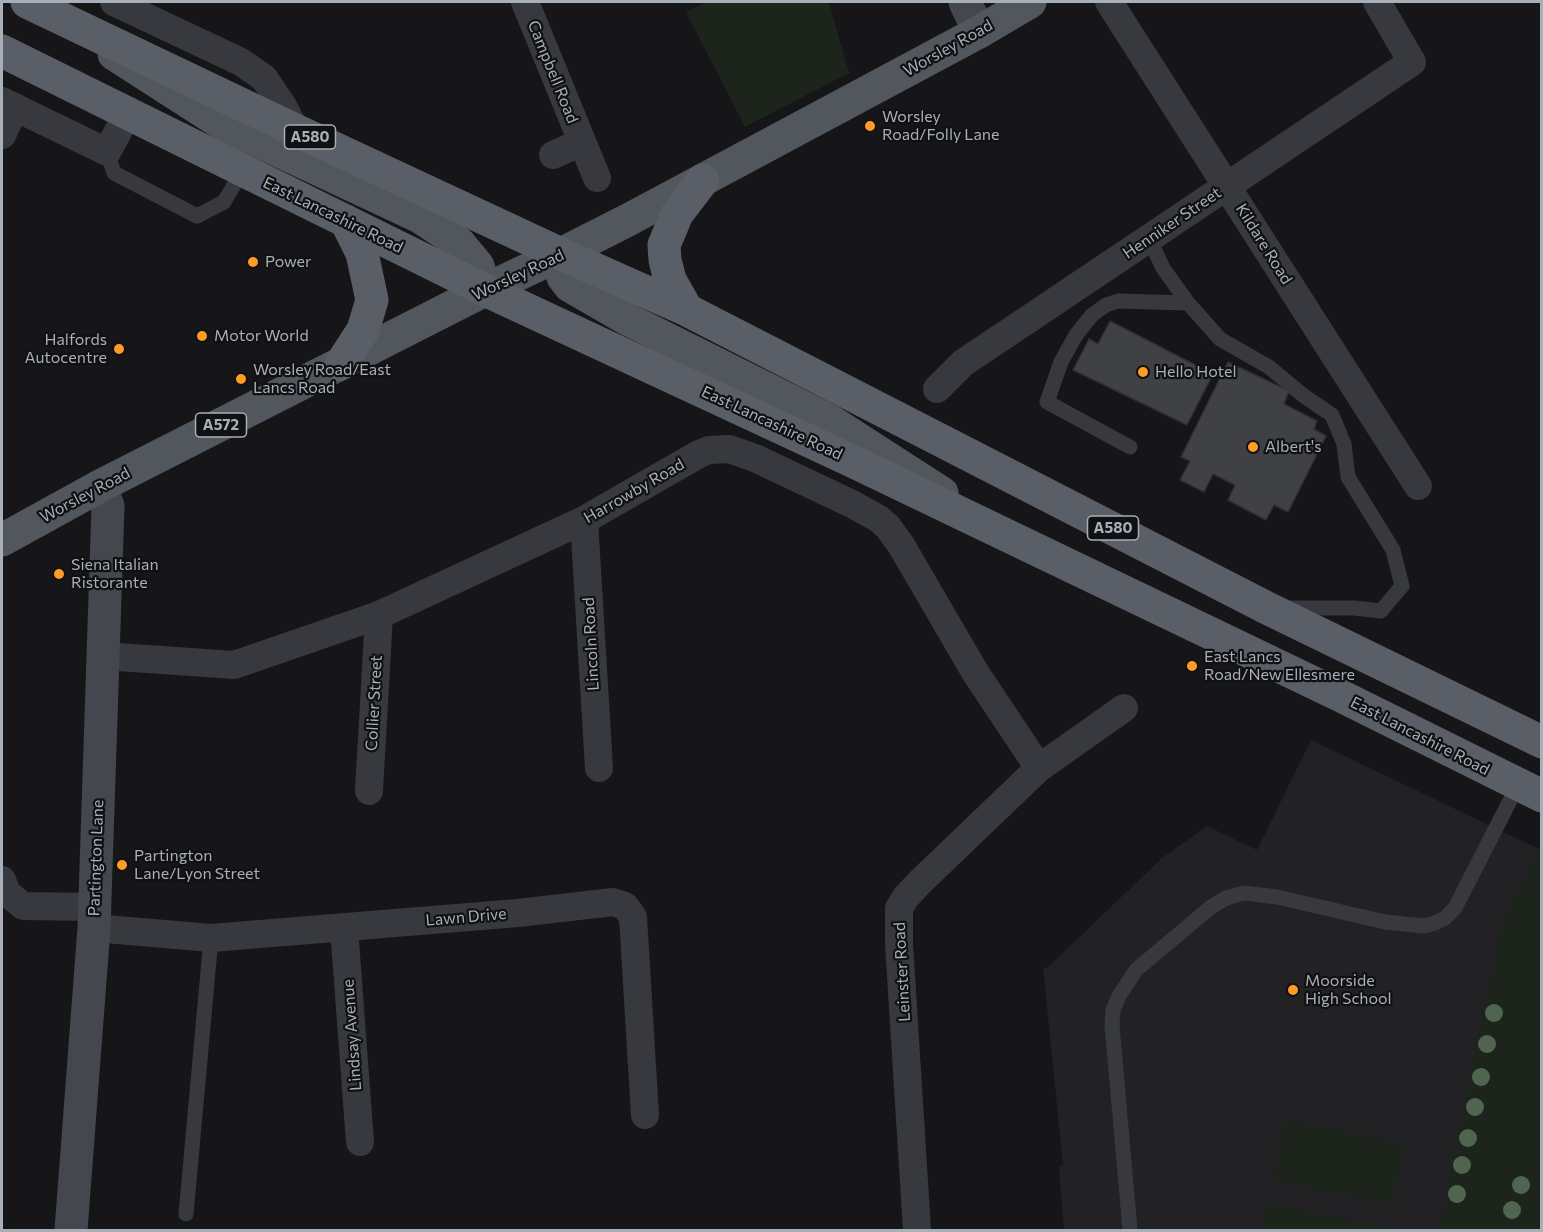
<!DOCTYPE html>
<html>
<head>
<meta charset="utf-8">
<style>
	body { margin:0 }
	#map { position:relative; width:1543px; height:1232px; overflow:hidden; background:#161618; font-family:Commissioner,sans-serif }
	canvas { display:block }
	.frame { position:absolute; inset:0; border:3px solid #a7afb9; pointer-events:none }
</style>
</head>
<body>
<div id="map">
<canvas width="1543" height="1232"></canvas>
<div class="frame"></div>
</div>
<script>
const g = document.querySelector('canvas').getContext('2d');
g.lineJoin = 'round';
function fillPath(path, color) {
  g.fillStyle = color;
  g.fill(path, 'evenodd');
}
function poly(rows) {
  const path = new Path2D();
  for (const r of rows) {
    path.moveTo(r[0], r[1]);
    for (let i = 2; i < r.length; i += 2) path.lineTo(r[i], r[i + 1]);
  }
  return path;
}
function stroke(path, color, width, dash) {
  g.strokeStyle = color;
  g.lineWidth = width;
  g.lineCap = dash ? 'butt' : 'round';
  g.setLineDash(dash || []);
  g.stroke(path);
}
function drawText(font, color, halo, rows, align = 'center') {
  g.font = font + ' Commissioner,sans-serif';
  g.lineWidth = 4.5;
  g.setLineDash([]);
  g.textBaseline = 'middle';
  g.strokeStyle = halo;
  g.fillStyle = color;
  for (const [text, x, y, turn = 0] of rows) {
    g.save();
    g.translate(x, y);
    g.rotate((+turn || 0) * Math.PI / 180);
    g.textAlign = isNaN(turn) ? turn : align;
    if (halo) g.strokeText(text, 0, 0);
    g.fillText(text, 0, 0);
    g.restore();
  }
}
const built = poly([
	[1311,740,1541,850,1541,1230,1064,1230,1059,1166,1063,1165,1043,967,1046,969,1162,858,1207,826,1257,850]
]);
const green = poly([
	[706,2,829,2,849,73,745,127,686,12],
	[1540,850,1541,1230,1439,1230,1503,918],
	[1285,1120,1404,1144,1392,1204,1273,1180],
	[1268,1204,1388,1227,1387,1230,1263,1230]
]);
const building = poly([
	[1110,321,1213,374,1187,425,1073,370,1089,339,1098,344,1110,321],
	[1228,362,1289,391,1284,404,1317,421,1314,429,1326,436,1288,512,1274,505,1266,520,1228,500,1235,485,1213,474,1204,492,1180,480,1190,461,1181,457,1228,362]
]);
const service = poly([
	[107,152,114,173,197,216,224,202,243,170],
	[1149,238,1163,268,1188,303,1220,339,1269,367,1304,396,1332,415,1344,444,1348,477,1393,550,1402,586,1381,611,1354,608,1285,608],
	[1130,447,1047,402,1061,362,1076,335,1092,315,1106,305,1118,301,1188,303],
	[186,1214,211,938],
	[1130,1230,1112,1025,1113,1010,1119,996,1136,970,1211,907,1226,898,1244,893,1277,897,1385,922,1424,926,1435,923,1445,918,1455,908,1518,785]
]);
const minor = poly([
	[114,2,241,62,264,78,283,106,295,130],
	[525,2,597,178],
	[1109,2,1418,486],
	[2,101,107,152,128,113],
	[2,135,15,107],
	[553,155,582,142],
	[937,389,963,363,1412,62,1377,2],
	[584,520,599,768],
	[104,656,234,665,379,615,584,520,699,454,709,450,729,449,755,458,852,504,879,519,888,527,901,545,975,672,1039,768],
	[369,791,379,615],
	[2,880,7,893,23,906,94,907],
	[94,928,211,938,518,913,613,902,625,906,633,917,645,1115],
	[344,928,360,1142],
	[917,1230,899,944,899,908,906,897,919,883,1039,768,1124,708]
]);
const secondary = poly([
	[965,2,979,32],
	[71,1230,94,928,108,506,100,486]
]);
const primary = poly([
	[114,54,226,126,420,217,459,243,478,266,485,290],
	[561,254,560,267,563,277,570,286,627,319,829,420,942,493],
	[2,540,100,486,485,290,561,254,628,220,979,32,1030,2]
]);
const trunk = poly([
	[27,2,295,130,561,254,687,310,1267,608,1542,742],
	[2,51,485,290,850,460,1339,695,1542,796],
	[687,310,670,280,665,260,664,245,677,214,703,180],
	[341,364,363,330,372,300,362,253,346,221]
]);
const trees = [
	[1494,1013],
	[1487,1044],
	[1481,1077],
	[1475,1107],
	[1468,1138],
	[1462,1165],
	[1521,1185],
	[1457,1194],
	[1512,1210]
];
const markers = [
	[870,126,6,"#ff9b27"],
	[253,262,6,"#ff9b27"],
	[202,336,6,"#ff9b27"],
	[119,349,6,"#ff9b27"],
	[1143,372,6,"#ff9b27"],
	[241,379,6,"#ff9b27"],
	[1253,447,6,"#ff9b27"],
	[59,574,6,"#ff9b27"],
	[1192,666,6,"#ff9b27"],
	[122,865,6,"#ff9b27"],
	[1293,990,6,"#ff9b27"]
];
const shields = [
	[310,137,51],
	[221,425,51],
	[1113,528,51]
];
const shieldNames = [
	["A580",310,137],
	["A572",221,425],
	["A580",1113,528]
];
const streetNames = [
	["Worsley Road",948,48,-29],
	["Campbell Road",553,72,68],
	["East Lancashire Road",333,215,26],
	["Henniker Street",1172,223,-34],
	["Kildare Road",1264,244,58],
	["Worsley Road",518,275,-25],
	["East Lancashire Road",772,423,25],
	["Harrowby Road",634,491,-30],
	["Worsley Road",85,495,-28],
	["Lincoln Road",591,644,-93],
	["Collier Street",374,703,-87],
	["East Lancashire Road",1420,736,27],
	["Partington Lane",96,858,-88],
	["Lawn Drive",466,917,-5],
	["Leinster Road",902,972,-93],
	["Lindsay Avenue",352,1035,-94]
];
const poiNames = [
	["Worsley",882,117],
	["Road/Folly Lane",882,135],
	["Power",265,262],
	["Motor World",214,336],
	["Halfords",107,340,"right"],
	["Autocentre",107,358,"right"],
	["Worsley Road/East",253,370],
	["Lancs Road",253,388],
	["Hello Hotel",1155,372],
	["Albert's",1265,447],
	["Siena Italian",71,565],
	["Ristorante",71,583],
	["East Lancs",1204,657],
	["Road/New Ellesmere",1204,675],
	["Partington",134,856],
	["Lane/Lyon Street",134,874],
	["Moorside",1305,981],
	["High School",1305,999]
];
fillPath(built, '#222225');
fillPath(green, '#1c241c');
fillPath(building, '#404145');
stroke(building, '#303034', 1.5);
stroke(service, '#37393e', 15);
stroke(minor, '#37393e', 28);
stroke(secondary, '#44484e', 33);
stroke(primary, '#52565d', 33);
stroke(trunk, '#5a5e66', 33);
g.fillStyle = '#50654f';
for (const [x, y] of trees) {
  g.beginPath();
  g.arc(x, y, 9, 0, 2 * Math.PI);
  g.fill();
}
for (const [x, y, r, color] of markers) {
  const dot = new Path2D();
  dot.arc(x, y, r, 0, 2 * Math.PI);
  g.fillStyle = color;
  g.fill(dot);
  stroke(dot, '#111113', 2);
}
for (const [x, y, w] of shields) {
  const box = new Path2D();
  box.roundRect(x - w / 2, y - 12, w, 24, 4.5);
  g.fillStyle = '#111113';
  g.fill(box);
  stroke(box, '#a7afb9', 1.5);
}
drawText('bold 15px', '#a7afb9', null, shieldNames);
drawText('16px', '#a7afb9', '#111113', streetNames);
drawText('16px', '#a7afb9', '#111113', poiNames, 'left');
</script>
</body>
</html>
